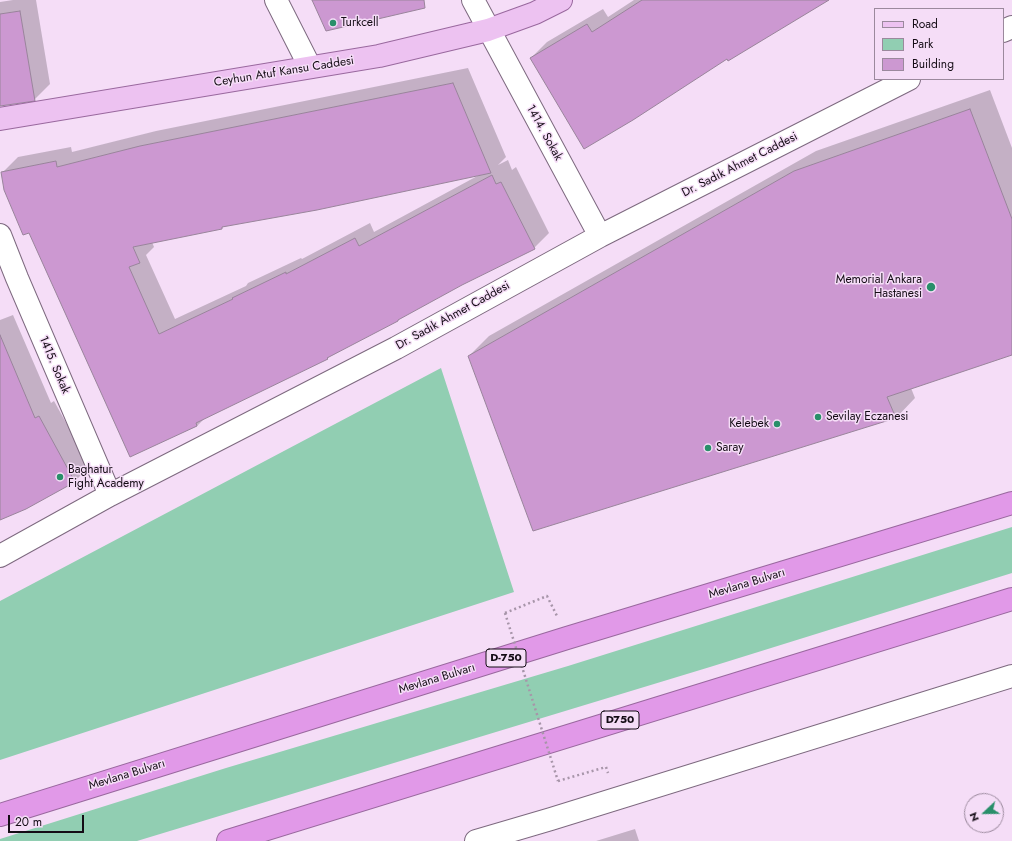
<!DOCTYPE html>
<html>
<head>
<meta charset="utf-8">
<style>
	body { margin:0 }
	#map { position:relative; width:1012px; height:841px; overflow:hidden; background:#f5ddf7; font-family:Jost,sans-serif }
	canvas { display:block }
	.legend { position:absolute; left:874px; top:8px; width:130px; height:72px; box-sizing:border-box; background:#f5ddf7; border:1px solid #9b899d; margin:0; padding:5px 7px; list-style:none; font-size:12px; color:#140c15 }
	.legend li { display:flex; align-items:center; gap:8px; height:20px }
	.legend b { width:20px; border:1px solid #9b899d }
	.north { position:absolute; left:964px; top:793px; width:40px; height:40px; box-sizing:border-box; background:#f5ddf7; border:1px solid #9b899d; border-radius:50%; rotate:248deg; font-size:11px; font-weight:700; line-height:16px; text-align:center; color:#140c15 }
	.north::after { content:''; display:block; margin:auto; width:14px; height:18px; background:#298f6a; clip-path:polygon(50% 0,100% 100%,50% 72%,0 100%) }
	.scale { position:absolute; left:8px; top:815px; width:76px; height:18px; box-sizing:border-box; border:2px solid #140c15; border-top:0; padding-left:5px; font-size:12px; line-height:14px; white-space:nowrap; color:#140c15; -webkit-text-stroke:3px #f5ddf7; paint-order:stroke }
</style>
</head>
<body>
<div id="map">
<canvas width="1012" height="841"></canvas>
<ul class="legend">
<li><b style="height:5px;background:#edc2f1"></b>Road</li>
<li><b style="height:11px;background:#91ceb2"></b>Park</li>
<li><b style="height:11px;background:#cc98d1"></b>Building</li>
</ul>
<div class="north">N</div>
<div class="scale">20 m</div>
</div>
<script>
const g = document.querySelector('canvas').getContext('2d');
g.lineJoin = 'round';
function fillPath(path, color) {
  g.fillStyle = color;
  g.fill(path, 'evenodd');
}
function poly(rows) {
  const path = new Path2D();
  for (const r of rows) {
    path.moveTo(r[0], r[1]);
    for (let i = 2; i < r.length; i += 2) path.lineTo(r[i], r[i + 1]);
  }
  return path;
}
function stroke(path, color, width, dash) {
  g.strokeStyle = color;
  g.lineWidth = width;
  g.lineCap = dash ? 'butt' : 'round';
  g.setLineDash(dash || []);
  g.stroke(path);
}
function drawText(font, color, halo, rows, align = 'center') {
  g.font = font + ' Jost,sans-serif';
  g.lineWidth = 3;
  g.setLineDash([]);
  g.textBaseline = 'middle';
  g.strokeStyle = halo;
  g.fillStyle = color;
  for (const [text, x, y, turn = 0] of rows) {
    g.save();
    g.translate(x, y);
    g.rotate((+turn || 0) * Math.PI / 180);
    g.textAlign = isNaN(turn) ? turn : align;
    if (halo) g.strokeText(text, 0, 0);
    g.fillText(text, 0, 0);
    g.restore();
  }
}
const green = poly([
	[441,368,514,592,0,760,0,601],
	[1012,527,1012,573,710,667,137,841,0,841,0,839,226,768,568,666]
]);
const shadow = poly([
	[13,0,36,0,50,84,34,100,0,105,0,2],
	[634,0,826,0,728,58,531,58,547,42,603,9,608,17],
	[468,68,506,157,498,165,508,160,512,170,516,167,549,233,534,248,461,284,400,318,398,320,330,356,327,359,206,417,197,426,130,456,3,172,18,157,71,147,72,152,156,131],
	[481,174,374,232,370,223,302,259,301,258,248,283,246,286,175,319,146,255,154,247,152,242,222,228,224,226],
	[990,90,1012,148,1012,354,911,388,915,398,896,418,469,356,489,336,816,151],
	[13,315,51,403,54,401,90,466,75,481,25,508,0,519,0,320],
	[635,829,639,841,596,841]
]);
const building = poly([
	[312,0,424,0,425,8,326,31,312,0],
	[642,0,829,0,728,61,727,59,633,120,584,149,530,58,587,24,592,32,642,0],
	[20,11,35,101,0,106,0,14,20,11],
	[453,83,491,173,317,210,222,227,222,229,133,247,140,263,129,267,159,334,233,299,232,298,286,272,286,274,355,238,359,246,492,175,496,184,501,182,535,249,462,285,398,320,398,321,327,358,328,359,196,423,197,426,130,457,29,233,23,235,4,190,1,172,56,161,57,167,140,146,453,83],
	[970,109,1012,219,1012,355,887,397,896,418,533,531,468,356,794,171,970,109],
	[0,335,35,418,39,416,75,482,26,509,0,520,0,335]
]);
const path = poly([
	[505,613,547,596,557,616],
	[558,781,606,767,608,773]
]);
const minor = poly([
	[276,0,310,67],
	[473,0,600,236],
	[1003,31,1012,27],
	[0,235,17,278,110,495],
	[0,556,110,495,396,348,600,236,909,79],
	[476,841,551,819,1012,676]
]);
const major = poly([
	[0,119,379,56,488,30,535,13,561,0]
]);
const highway = poly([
	[0,815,567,638,1012,503],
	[228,841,1012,599]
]);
const pathBridge = poly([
	[505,613,558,781]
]);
const markers = [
	[333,23,4,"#298f6a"],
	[931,287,5,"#298f6a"],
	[818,417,4,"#298f6a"],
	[777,424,4,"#298f6a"],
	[708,448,4,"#298f6a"],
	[60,477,4,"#298f6a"]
];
const shields = [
	[506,658,40],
	[620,720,38]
];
const shieldNames = [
	["D-750",506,658],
	["D750",620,720]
];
const poiNames = [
	["Turkcell",341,23],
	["Memorial Ankara",922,280,"right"],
	["Hastanesi",922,294,"right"],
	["Sevilay Eczanesi",826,417],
	["Kelebek",769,424,"right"],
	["Saray",716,448],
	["Baghatur",68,470],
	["Fight Academy",68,484]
];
const streetNames = [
	["Ceyhun Atuf Kansu Caddesi",284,72,-9],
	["1414. Sokak",544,133,61],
	["Dr. Sadık Ahmet Caddesi",740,165,-27],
	["Dr. Sadık Ahmet Caddesi",453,316,-29],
	["1415. Sokak",54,365,67],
	["Mevlana Bulvarı",747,584,-17],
	["Mevlana Bulvarı",437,679,-17],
	["Mevlana Bulvarı",127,775,-17]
];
fillPath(green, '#91ceb2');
fillPath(shadow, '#0003');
fillPath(building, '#cc98d1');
stroke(building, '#99849b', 1);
stroke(minor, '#7d697f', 24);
stroke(major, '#99689e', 24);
stroke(highway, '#99689e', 24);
stroke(path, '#a795a9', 2.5, [2, 3]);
stroke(minor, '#fff', 22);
stroke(major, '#edc2f1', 22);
stroke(highway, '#e199e8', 22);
stroke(pathBridge, '#a795a9', 2.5, [2, 3]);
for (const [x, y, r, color] of markers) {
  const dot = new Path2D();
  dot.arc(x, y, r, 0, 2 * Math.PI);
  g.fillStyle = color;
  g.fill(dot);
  stroke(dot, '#f5ddf7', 1.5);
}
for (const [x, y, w] of shields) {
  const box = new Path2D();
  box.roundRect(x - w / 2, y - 9, w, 18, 3);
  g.fillStyle = '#f5ddf7';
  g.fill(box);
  stroke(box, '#140c15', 1);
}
drawText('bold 11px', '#140c15', null, shieldNames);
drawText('12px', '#140c15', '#f5ddf7', poiNames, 'left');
drawText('12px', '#140c15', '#f5ddf7', streetNames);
</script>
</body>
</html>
